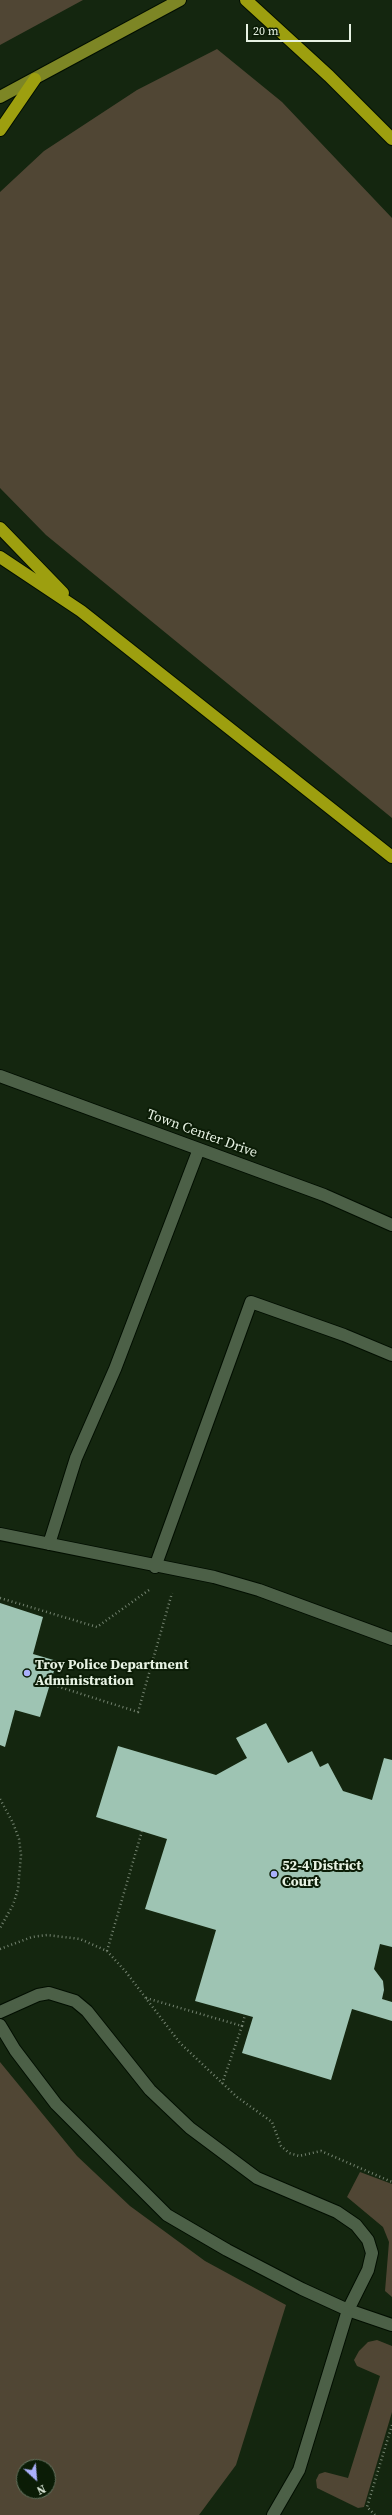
<!DOCTYPE html>
<html>
<head>
<meta charset="utf-8">
<style>
	body { margin:0 }
	#map { position:relative; width:392px; height:2515px; overflow:hidden; background:#14260f; font-family:"Source Serif 4",serif }
	canvas { display:block }
	.north { position:absolute; left:16px; top:2459px; width:40px; height:40px; box-sizing:border-box; background:#0b1c06; border:1px solid #63725e; border-radius:50%; rotate:154deg; font-size:11px; font-weight:700; line-height:16px; text-align:center; color:#e7f2e3 }
	.north::after { content:''; display:block; margin:auto; width:14px; height:18px; background:#aab0fb; clip-path:polygon(50% 0,100% 100%,50% 72%,0 100%) }
	.scale { position:absolute; left:246px; top:24px; width:105px; height:18px; box-sizing:border-box; border:2px solid #e7f2e3; border-top:0; padding-left:5px; font-size:12px; line-height:14px; white-space:nowrap; color:#e7f2e3; -webkit-text-stroke:3px #0b1c06; paint-order:stroke }
</style>
</head>
<body>
<div id="map">
<canvas width="392" height="2515"></canvas>
<div class="north">N</div>
<div class="scale">20 m</div>
</div>
<script>
const g = document.querySelector('canvas').getContext('2d');
g.lineJoin = 'round';
function fillPath(path, color) {
  g.fillStyle = color;
  g.fill(path, 'evenodd');
}
function poly(rows) {
  const path = new Path2D();
  for (const r of rows) {
    path.moveTo(r[0], r[1]);
    for (let i = 2; i < r.length; i += 2) path.lineTo(r[i], r[i + 1]);
  }
  return path;
}
function stroke(path, color, width, dash) {
  g.strokeStyle = color;
  g.lineWidth = width;
  g.lineCap = dash ? 'butt' : 'round';
  g.setLineDash(dash || []);
  g.stroke(path);
}
function drawText(font, color, halo, rows, align = 'center') {
  g.font = font + ' "Source Serif 4",serif';
  g.lineWidth = 4;
  g.setLineDash([]);
  g.textBaseline = 'middle';
  g.strokeStyle = halo;
  g.fillStyle = color;
  for (const [text, x, y, turn = 0] of rows) {
    g.save();
    g.translate(x, y);
    g.rotate((+turn || 0) * Math.PI / 180);
    g.textAlign = isNaN(turn) ? turn : align;
    if (halo) g.strokeText(text, 0, 0);
    g.fillText(text, 0, 0);
    g.restore();
  }
}
const green = poly([
	[0,0,83,0,0,45],
	[217,49,282,102,392,218,392,818,46,535,0,488,0,192,44,151,137,90],
	[0,2062,77,2156,130,2206,205,2261,286,2305,236,2465,199,2515,0,2515],
	[24,2467,48,2467,48,2491,24,2491],
	[360,2172,392,2184,392,2297,385,2291,389,2242,383,2227,347,2197],
	[377,2340,392,2346,392,2412,364,2507,358,2508,317,2488,316,2480,319,2474,325,2472,348,2478,380,2376,357,2366,354,2360,359,2351,368,2342]
]);
const building = poly([
	[0,1603,43,1617,33,1654,57,1661,40,1717,15,1710,5,1747,0,1745],
	[266,1723,288,1763,312,1751,320,1767,328,1763,343,1791,372,1800,384,1758,392,1760,392,1947,380,1944,374,1969,383,1981,384,1990,382,1999,392,2002,392,2021,352,2009,331,2080,242,2053,253,2017,195,2001,216,1930,145,1909,167,1839,96,1817,118,1746,216,1775,247,1758,236,1738]
]);
const path = poly([
	[0,1598,97,1627,149,1590],
	[50,1684,138,1712,172,1593],
	[0,1799,13,1823,19,1839,21,1855,18,1889,13,1905,0,1928],
	[0,1949,32,1937,47,1935,80,1939,107,1951,126,1972,180,2043,237,2097,272,2122,281,2146,289,2153,299,2156,321,2151,392,2182],
	[107,1951,142,1831],
	[146,1998,242,2026,222,2084],
	[242,2026,245,2015],
	[375,2515,367,2507,392,2425]
]);
const minor = poly([
	[0,1076,324,1195,392,1225],
	[0,1534,214,1577,259,1590,392,1639],
	[49,1544,76,1458,115,1369,199,1149],
	[155,1567,251,1302,344,1335,392,1355],
	[0,2012,38,1995,49,1993,75,2001,87,2011,150,2090,190,2128,257,2178,337,2212,356,2225,368,2240,372,2253,368,2270,348,2310,299,2470,273,2515],
	[0,2025,15,2050,56,2104,167,2215,227,2250,302,2289,348,2310,392,2325]
]);
const major = poly([
	[0,97,180,0]
]);
const highway = poly([
	[246,0,329,76,392,139],
	[0,130,35,79],
	[0,528,63,593],
	[0,557,81,611,392,857]
]);
const markers = [
	[27,1673,4,"#aab0fb"],
	[274,1874,4,"#aab0fb"]
];
const streetNames = [
	["Town Center Drive",202,1134,20]
];
const poiNames = [
	["Troy Police Department",35,1665],
	["Administration",35,1681],
	["52-4 District",282,1866],
	["Court",282,1882]
];
fillPath(green, '#504634');
fillPath(building, '#9ec4b3');
stroke(minor, '#020e00', 14);
stroke(major, '#020e00', 14);
stroke(highway, '#020e00', 14);
stroke(path, '#748370', 2.5, [1, 3]);
stroke(minor, '#4c6047', 12);
stroke(major, '#7d8625', 12);
stroke(highway, '#9d9f0f', 12);
for (const [x, y, r, color] of markers) {
  const dot = new Path2D();
  dot.arc(x, y, r, 0, 2 * Math.PI);
  g.fillStyle = color;
  g.fill(dot);
  stroke(dot, '#0b1c06', 1.5);
}
drawText('14px', '#e7f2e3', '#0b1c06', streetNames);
drawText('bold 14px', '#e7f2e3', '#0b1c06', poiNames, 'left');
</script>
</body>
</html>
